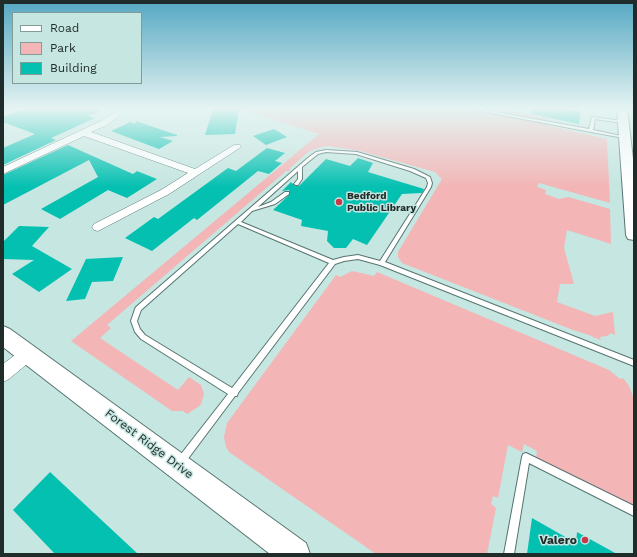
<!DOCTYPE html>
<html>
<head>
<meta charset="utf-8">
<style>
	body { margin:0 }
	#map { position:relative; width:637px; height:557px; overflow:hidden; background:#c6e6e1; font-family:"Work Sans",sans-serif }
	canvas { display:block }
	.frame { position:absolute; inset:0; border:4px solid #202c2a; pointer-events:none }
	.legend { position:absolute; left:12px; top:12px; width:130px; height:72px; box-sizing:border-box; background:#c6e6e1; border:1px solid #849c98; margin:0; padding:5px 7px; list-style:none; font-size:12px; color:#202c2a }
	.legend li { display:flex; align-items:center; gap:8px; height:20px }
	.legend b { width:20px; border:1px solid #849c98 }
</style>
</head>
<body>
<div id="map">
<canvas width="637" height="557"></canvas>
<div class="frame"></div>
<ul class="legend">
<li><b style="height:5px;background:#fff"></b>Road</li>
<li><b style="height:11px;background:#f3b5b6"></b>Park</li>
<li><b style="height:11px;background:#04c0b1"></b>Building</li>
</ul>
</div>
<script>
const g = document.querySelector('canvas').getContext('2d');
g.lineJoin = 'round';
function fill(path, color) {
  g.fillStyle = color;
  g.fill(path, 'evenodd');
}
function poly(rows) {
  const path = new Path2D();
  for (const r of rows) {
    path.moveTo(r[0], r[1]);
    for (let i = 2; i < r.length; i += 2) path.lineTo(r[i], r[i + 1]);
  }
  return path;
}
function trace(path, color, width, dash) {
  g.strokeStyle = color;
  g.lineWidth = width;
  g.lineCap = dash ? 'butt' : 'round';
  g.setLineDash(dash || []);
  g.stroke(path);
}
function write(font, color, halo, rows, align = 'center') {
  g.font = font + ' "Work Sans",sans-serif';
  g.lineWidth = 3;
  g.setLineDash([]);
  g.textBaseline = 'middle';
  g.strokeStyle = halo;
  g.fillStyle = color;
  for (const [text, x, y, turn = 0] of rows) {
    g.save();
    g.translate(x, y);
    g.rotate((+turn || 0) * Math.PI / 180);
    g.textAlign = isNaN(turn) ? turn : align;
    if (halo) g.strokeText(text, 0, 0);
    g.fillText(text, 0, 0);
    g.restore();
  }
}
fill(poly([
	[250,109,503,109,547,118,546,125,607,139,610,203,539,183,537,187,546,190,545,194,559,199,568,197,610,209,611,244,567,230,564,248,574,284,560,284,557,302,595,316,613,312,615,335,611,333,607,336,600,337,601,340,593,337,592,336,573,330,402,263,398,257,398,252,442,179,435,172,360,151,328,146,317,148,308,152,289,169,291,170,289,171,286,171,107,325,111,328,100,338,178,390,189,377,201,385,204,394,201,404,198,407,187,414,183,411,172,411,71,341,319,134,246,111],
	[352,271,374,276,377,272,609,370,620,379,623,378,629,386,634,399,634,508,536,458,537,451,524,444,522,452,508,445,498,498,493,496,491,504,496,508,487,554,376,554,229,452,226,447,224,437,227,423,336,275,340,277]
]), '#f3b5b6');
fill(poly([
	[24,109,104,109,88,116,95,118,51,138,56,140,3,165,3,148,35,134,3,122,3,117],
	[213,109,239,109,235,134,205,135],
	[532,109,568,109,581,111,579,124,531,114],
	[136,121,177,135,177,136,160,137,173,141,159,149,111,131,130,122,135,124],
	[274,129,287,137,266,145,253,136],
	[68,145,133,174,137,171,157,179,127,198,108,190,60,219,41,209,98,177,89,160,3,205,3,175],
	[267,148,285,153,275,161,282,163,269,174,258,171,197,220,194,218,152,251,125,238,154,217,158,219,228,168,236,171],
	[358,158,373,163,368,172,424,189,422,193,402,194,367,245,353,239,346,248,334,248,327,241,328,231,301,226,302,220,273,210,290,194,289,190,282,191,291,182,295,186,299,186,326,159,350,166],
	[19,226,49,227,32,246,72,269,39,292,12,274,34,260,3,259,3,242],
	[123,257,113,281,92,282,85,299,66,301,86,259],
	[50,472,138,554,55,554,13,510],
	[532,518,576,543,577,532,617,554,527,554]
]), '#04c0b1');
const service = poly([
	[475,109,479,109,589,129,592,117,622,121,623,121,623,123,595,119,593,130,626,137,624,138,591,132,476,110,475,109],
	[631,109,634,109,634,110,631,110,631,109],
	[326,150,357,152,414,169,430,177,432,183,431,187,385,262,634,360,634,366,380,265,358,259,344,261,335,264,238,393,237,396,235,396,184,464,181,465,178,464,177,461,178,458,228,394,141,339,135,332,131,321,135,309,136,307,309,157,316,152,326,150],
	[326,152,356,154,410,171,426,178,428,183,427,187,380,261,358,255,344,257,333,260,241,222,252,211,275,204,289,194,289,192,285,192,271,202,258,207,298,171,298,179,294,184,296,185,298,185,302,179,302,167,318,154,326,152],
	[238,224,329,263,232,388,145,335,140,329,137,321,141,310,238,224],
	[526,453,634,506,634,516,529,463,514,554,504,554,522,457,523,454,526,453]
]);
const minor = poly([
	[3,109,8,109,3,111,3,109],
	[120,109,128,109,107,125,91,132,195,169,234,145,240,145,241,147,169,194,98,231,94,230,92,227,94,224,161,190,188,173,84,136,3,174,3,167,101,121,120,109],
	[28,347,33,349,36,354,33,359,9,379,3,382,3,364,23,349,28,347]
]);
const secondary = poly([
	[617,109,627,109,634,167,634,240,628,239,626,235,617,109],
	[3,326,10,329,306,543,310,554,270,554,3,347,3,326]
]);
trace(service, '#567470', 2);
trace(minor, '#567470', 1);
trace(secondary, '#567470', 2);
fill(service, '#fff');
fill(minor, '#fff');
fill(secondary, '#fff');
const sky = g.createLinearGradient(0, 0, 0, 187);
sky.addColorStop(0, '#54a7c2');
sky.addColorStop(0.58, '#e5f4f2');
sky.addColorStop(1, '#e5f4f200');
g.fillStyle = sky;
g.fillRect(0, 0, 637, 187);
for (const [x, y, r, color] of [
	[339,202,4,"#c8384a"],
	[585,540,4,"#c8384a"]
]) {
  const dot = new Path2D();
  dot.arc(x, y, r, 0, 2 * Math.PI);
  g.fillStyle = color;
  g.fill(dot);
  trace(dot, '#c6e6e1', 1.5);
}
write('bold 10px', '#202c2a', '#c6e6e1', [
	["Bedford",347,196],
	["Public Library",347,208]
], 'left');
write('12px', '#202c2a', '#c6e6e1', [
	["Forest Ridge Drive",149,444,37]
]);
write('bold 12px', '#202c2a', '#c6e6e1', [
	["Valero",577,540]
], 'right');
</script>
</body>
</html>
